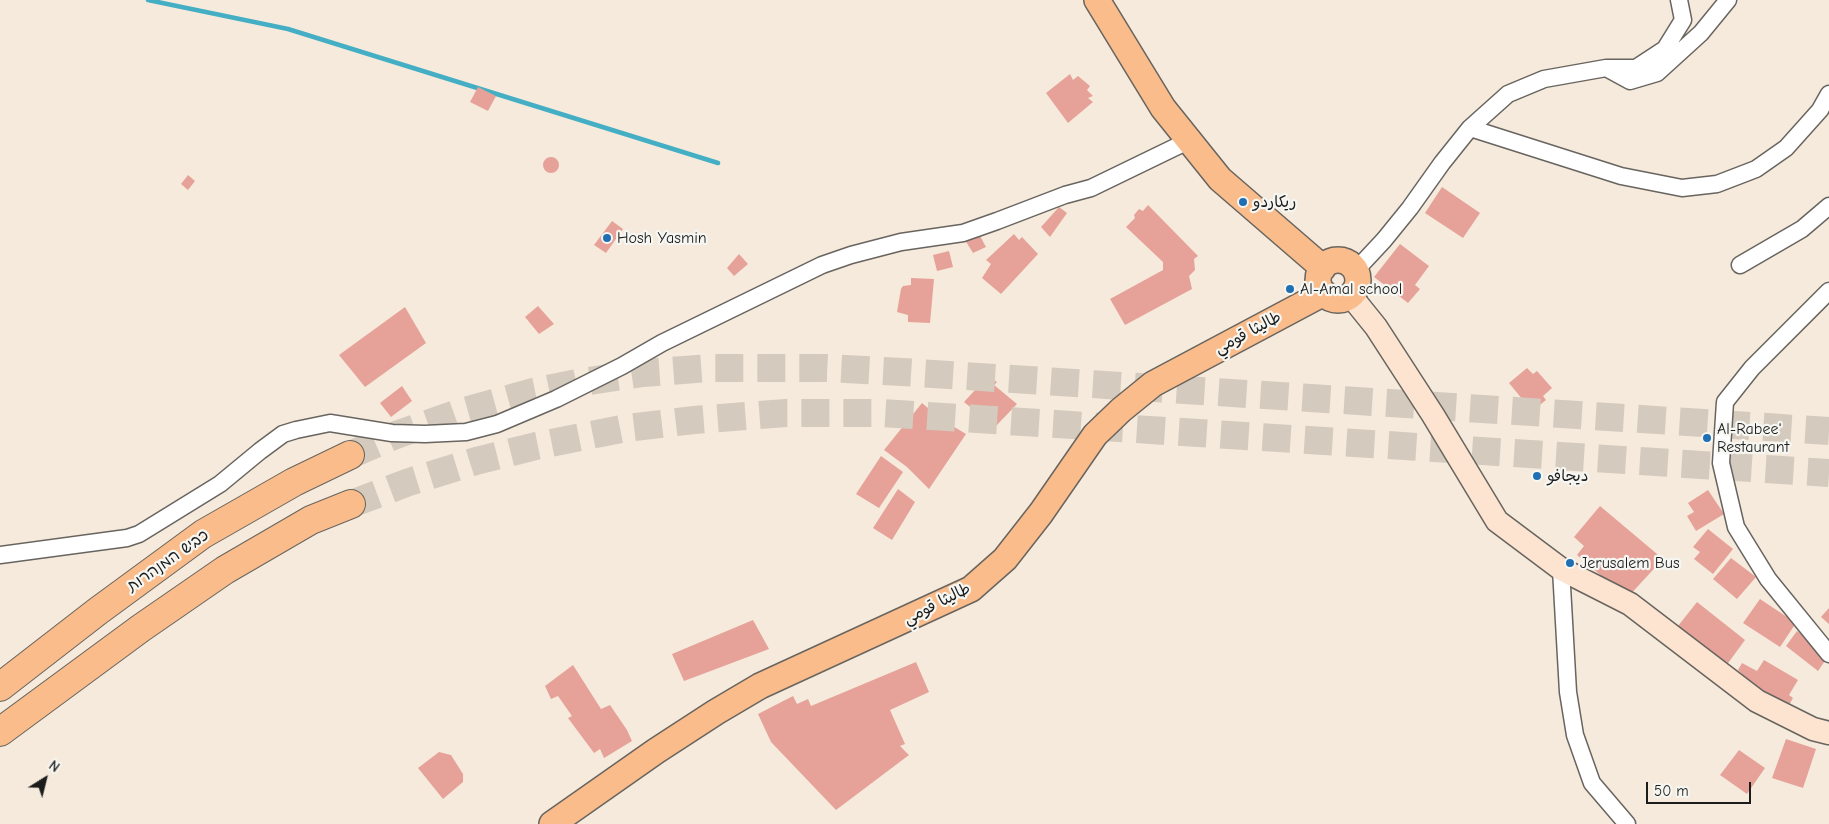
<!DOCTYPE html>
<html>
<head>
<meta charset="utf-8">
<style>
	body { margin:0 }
	#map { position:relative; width:1829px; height:824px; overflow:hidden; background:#f5eadb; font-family:"Comic Neue",sans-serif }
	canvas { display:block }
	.north { position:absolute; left:20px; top:754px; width:50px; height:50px; -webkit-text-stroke:4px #f6f6f2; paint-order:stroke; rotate:36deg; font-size:14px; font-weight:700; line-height:20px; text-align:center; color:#1c1c1c }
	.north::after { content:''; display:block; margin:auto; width:18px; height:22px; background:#1c1c1c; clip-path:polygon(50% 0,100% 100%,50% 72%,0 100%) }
	.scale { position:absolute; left:1646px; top:782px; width:105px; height:22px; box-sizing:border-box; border:2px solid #1c1c1c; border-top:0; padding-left:6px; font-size:15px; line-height:18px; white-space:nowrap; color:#1c1c1c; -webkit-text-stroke:4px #f6f6f2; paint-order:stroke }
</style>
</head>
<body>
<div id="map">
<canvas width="1829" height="824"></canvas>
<div class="north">N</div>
<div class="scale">50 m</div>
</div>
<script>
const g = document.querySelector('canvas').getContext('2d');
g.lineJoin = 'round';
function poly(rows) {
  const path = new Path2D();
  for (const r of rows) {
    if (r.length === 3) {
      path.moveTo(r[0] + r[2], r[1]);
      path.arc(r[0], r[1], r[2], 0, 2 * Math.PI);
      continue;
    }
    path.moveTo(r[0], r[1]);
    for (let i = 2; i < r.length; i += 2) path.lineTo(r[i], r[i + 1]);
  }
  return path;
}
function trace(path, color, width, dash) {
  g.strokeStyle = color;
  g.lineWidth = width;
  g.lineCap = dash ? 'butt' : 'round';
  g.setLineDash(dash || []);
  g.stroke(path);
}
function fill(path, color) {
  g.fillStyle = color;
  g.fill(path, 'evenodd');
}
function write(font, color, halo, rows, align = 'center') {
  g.font = font + ' "Comic Neue","Playpen Sans Arabic","Playpen Sans Hebrew",sans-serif';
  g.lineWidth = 4.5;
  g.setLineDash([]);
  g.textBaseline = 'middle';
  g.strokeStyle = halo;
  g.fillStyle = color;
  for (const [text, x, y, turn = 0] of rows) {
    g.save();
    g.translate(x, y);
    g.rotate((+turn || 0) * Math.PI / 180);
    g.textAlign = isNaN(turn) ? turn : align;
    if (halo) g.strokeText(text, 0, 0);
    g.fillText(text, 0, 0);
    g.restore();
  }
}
trace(poly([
	[148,0,288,29,718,163]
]), '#44aec4', 4.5);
fill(poly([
	[1070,74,1073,80,1078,76,1090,86,1087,90,1093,96,1088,98,1093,102,1068,123,1046,93],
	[478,87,496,96,488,111,470,102],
	[551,165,8],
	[188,175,195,181,188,190,181,184],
	[1442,187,1480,213,1463,238,1425,213],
	[1148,205,1198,256,1194,259,1195,270,1189,276,1192,289,1125,325,1110,299,1163,270,1163,262,1126,227,1135,218,1134,215,1139,209,1143,211],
	[1059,207,1067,213,1050,237,1041,227],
	[612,221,623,229,606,253,594,245],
	[979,234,986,247,973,253,965,240],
	[1014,234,1019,240,1022,237,1038,254,1001,294,982,278,991,264,986,260],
	[1400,244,1429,266,1415,285,1420,289,1408,303,1374,277],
	[949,251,953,267,937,271,933,255],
	[739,254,748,264,734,276,727,268],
	[911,278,934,279,930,323,908,322,908,315,897,312,901,289,903,286,911,285],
	[538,306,554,324,539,334,525,317],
	[405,307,426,343,365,387,339,355],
	[1527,368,1533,374,1537,371,1552,388,1543,396,1546,400,1532,411,1509,383],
	[988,376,997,382,994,385,1017,404,995,427,964,402],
	[402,386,412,401,391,417,380,403],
	[922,403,941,419,966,434,929,489,907,467,884,450],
	[881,456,903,472,879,508,856,494],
	[898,489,915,502,892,540,873,528],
	[1708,490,1724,514,1696,531,1687,516,1694,512,1688,503],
	[1600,506,1663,559,1627,598,1577,555,1584,546,1574,537],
	[1708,529,1733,549,1713,574,1694,559,1700,552,1693,547],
	[1731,558,1756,577,1737,599,1713,579],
	[1760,599,1796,623,1780,647,1743,623],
	[1697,602,1745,640,1723,670,1680,638,1685,631,1678,626],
	[1829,608,1829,624,1821,617],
	[753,620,769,649,684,681,672,654],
	[1797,631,1829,655,1818,671,1786,646],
	[1764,660,1798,680,1789,695,1793,698,1786,710,1738,681,1742,674,1738,670,1742,663,1757,671],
	[916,662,929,692,890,710,905,744,900,746,909,755,836,810,771,742,758,714,793,696,797,704,808,699,811,706],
	[573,665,601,709,610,705,627,730,632,741,604,758,600,749,594,753,568,718,572,716,558,696,551,699,545,686],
	[1786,739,1816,749,1803,788,1772,778],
	[1739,750,1765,768,1747,794,1720,775],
	[439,752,451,755,463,774,463,782,443,799,418,768]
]), '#e6a299');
trace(poly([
	[350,455,396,435,461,412,533,392,582,382,643,373,710,368,827,368,902,372,1829,431],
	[351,504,409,482,476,461,536,446,626,428,694,420,786,413,882,413,1829,473]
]), '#d4cbbe', 28, [28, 14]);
const street = poly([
	[1608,69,1630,81,1657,73,1701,33,1728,0],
	[1470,128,1621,176,1682,188,1717,184,1756,169,1786,148,1820,110,1829,94],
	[1740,265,1802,229,1829,206],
	[1356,270,1384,240,1410,208,1442,163,1470,128,1508,94,1544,79,1606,68,1636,68,1665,49,1683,20,1679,0],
	[1829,291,1752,368,1725,402,1721,463,1736,527,1768,579,1829,654],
	[0,555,127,538,139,534,220,484,260,451,283,434,296,430,330,423,392,433,425,434,466,432,497,424,556,399,622,366,662,343,822,265,851,255,901,242,963,233,997,221,1065,195,1091,188,1190,140],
	[1561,569,1568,692,1575,735,1592,783,1627,824]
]);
const secondary = poly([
	[1351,296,1376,327,1433,415,1497,521,1561,569,1630,604,1757,701,1813,729,1829,733]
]);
const primary = poly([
	[1097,0,1163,108,1220,179,1323,268],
	[1338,280,20],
	[552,824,656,751,716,712,760,686,971,589,1005,559,1041,513,1095,435,1121,410,1153,384,1324,293]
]);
const highway = poly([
	[0,687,98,611,203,534,294,482,350,455],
	[0,732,141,628,225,570,311,520,351,504]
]);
trace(street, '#68645f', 19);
trace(secondary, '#68645f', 25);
trace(primary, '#68645f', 28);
trace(highway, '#68645f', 30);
trace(street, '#fff', 16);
trace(secondary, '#fde4d0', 22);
trace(primary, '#f9bc8a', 25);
trace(highway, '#f9bc8a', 28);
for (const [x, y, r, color] of [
	[1243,202,5,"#1f6fb2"],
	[607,238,5,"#1f6fb2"],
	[1290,289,5,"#1f6fb2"],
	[1707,438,5,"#1f6fb2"],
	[1537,476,5,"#1f6fb2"],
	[1570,563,5,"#1f6fb2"]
]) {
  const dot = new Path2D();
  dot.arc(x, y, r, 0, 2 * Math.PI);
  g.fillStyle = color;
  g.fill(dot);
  trace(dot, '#f6f6f2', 2);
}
write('16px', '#1c1c1c', '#f6f6f2', [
	["ريكاردو",1253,202],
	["Hosh Yasmin",617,238],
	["Al-Amal school",1300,289],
	["Al-Rabee'",1717,429],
	["Restaurant",1717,447],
	["ديجافو",1547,476],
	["Jerusalem Bus",1580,563]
], 'left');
write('16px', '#1c1c1c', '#f6f6f2', [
	["طاليثا قومي",1248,333,-28],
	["כביש המנהרות",168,561,-35],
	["طاليثا قومي",937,604,-27]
]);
</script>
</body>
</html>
